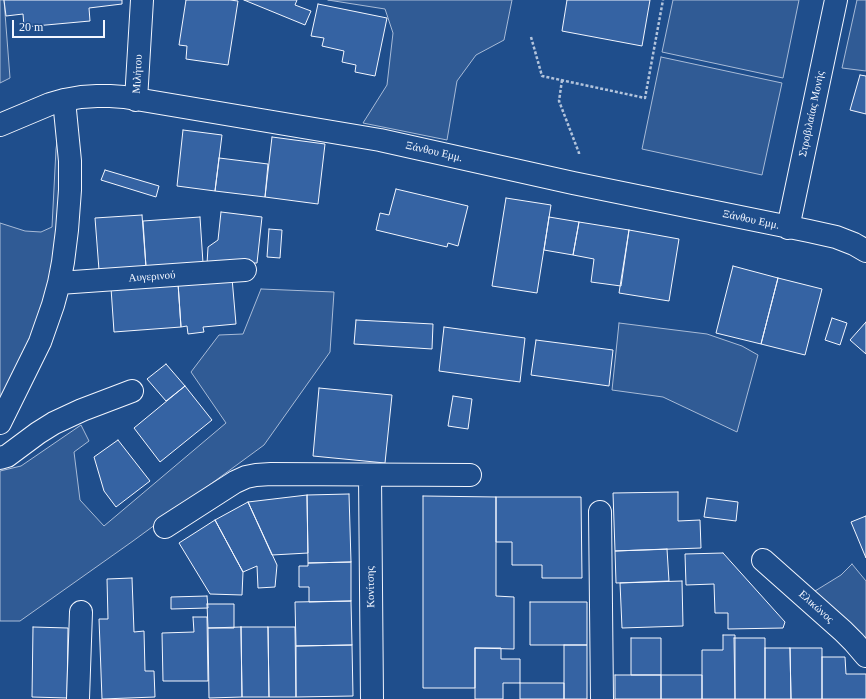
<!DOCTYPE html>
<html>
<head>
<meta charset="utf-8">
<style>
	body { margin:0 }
	#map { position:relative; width:866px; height:699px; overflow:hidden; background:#1f4e8c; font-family:"Times New Roman",serif }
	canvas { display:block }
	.scale { position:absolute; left:12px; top:20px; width:93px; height:18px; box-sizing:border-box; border:2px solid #f2f6ff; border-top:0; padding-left:5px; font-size:12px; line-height:14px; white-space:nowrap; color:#f2f6ff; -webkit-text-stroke:3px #1f4e8c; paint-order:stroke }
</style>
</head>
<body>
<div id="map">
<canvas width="866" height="699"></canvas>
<div class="scale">20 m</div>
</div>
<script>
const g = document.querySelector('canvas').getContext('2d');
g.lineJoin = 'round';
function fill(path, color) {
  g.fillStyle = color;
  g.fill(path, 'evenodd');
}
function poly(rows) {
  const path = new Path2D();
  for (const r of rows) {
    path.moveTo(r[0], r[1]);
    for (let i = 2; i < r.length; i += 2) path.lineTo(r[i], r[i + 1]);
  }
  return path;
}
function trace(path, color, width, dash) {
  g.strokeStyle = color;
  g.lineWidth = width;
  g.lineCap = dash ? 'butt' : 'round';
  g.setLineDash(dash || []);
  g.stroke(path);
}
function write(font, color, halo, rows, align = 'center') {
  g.font = font + ' "Times New Roman",serif';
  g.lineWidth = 3;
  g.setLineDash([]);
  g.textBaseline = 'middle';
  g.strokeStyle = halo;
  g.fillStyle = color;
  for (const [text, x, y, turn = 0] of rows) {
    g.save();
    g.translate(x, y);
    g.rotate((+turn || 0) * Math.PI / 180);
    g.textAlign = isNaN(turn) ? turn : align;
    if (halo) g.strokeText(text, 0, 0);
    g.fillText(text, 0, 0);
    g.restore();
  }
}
const green = poly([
	[0,0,4,0,10,78,0,83,0,0],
	[328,0,512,0,504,40,476,55,457,81,447,140,363,123,387,85,393,33,385,9,328,0],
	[673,0,799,0,783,78,662,52,673,0],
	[857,0,866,0,866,71,842,68,857,0],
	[661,57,782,83,762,175,642,149,661,57],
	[62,140,58,237,42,309,13,379,0,403,0,223,25,231,41,232,52,227,56,149,57,142,62,140],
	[261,289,334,292,330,352,264,445,133,541,20,621,0,621,0,471,21,466,81,425,89,441,74,452,80,500,104,526,226,423,191,372,219,335,243,334,261,289],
	[619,323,707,334,742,346,758,355,737,432,663,397,612,390,619,323],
	[852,564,866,581,866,640,827,607,815,591,841,575,852,564]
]);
fill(green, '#305b95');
trace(green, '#a8bbd7', 1);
const building = poly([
	[4,0,122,0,122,4,89,8,90,21,24,27,23,14,6,16,4,0],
	[186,0,230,0,238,1,228,65,186,59,187,46,179,45,186,0],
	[244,0,297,0,295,5,311,11,305,25,244,0],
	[567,0,650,0,642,46,562,31,567,0],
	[318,4,387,18,375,76,355,72,356,65,342,62,344,51,322,46,324,38,311,36,318,4],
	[860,75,866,76,866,114,850,110,860,75],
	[183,130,222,135,215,191,177,186,183,130],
	[272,137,325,144,318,204,265,197,272,137],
	[219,158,268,164,265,197,215,191,219,158],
	[105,170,159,186,156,197,101,180,105,170],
	[396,189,468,206,458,246,448,243,447,247,376,230,380,213,389,215,396,189],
	[506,198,551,205,537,293,492,286,506,198],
	[221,212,262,217,257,263,207,264,208,247,218,240,221,212],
	[142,215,146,267,99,270,95,218,142,215],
	[200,217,203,263,146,267,143,221,200,217],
	[549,217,579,222,573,255,544,250,549,217],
	[579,222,629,230,621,286,591,282,594,259,573,255,579,222],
	[269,229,282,230,280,258,267,257,269,229],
	[629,230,679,239,669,301,619,293,629,230],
	[733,266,778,278,761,344,716,333,733,266],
	[232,278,236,324,203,327,204,332,188,334,187,326,181,327,178,283,232,278],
	[778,278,822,289,805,355,761,344,778,278],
	[178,283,181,327,114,332,111,288,178,283],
	[832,318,847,323,840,345,825,340,832,318],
	[356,320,433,324,432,349,354,344,356,320],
	[866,322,866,354,850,340,866,322],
	[444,327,525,338,520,382,439,371,444,327],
	[536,340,613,350,609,386,531,375,536,340],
	[166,364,185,386,166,401,147,379,166,364],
	[185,386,212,420,160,462,134,428,185,386],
	[319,388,392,395,385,463,313,456,319,388],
	[453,396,472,399,468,429,448,426,453,396],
	[118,440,150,481,116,507,104,491,94,457,118,440],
	[678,492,678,521,700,520,701,548,615,551,613,493,678,492],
	[349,494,351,562,308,563,307,495,349,494],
	[307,495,308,553,272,555,248,502,307,495],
	[423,496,496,497,496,596,514,597,514,649,475,648,475,688,423,688,423,496],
	[496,497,581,497,582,578,542,578,542,565,512,565,512,542,496,542,496,497],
	[707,498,738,502,736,521,704,517,707,498],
	[248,502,277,565,275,587,258,588,257,566,243,572,215,520,248,502],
	[866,516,866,558,851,522,866,516],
	[215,520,243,572,242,595,210,594,179,543,215,520],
	[667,549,669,581,616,583,615,551,667,549],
	[723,553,785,622,783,628,728,629,728,613,715,613,714,584,686,585,685,554,723,553],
	[351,562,351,601,309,602,309,587,299,587,299,566,308,566,308,563,351,562],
	[132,578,134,632,144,631,145,671,154,671,155,697,102,699,99,619,108,619,107,579,132,578],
	[682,581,683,626,622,628,620,583,682,581],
	[207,596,208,608,171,609,171,597,207,596],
	[351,601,352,645,296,646,295,602,351,601],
	[530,602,587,602,587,645,530,645,530,602],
	[207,604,234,604,234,628,208,628,207,604],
	[193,617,207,617,208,681,163,681,162,633,194,632,193,617],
	[33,627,68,628,67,698,32,697,33,627],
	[241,627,268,627,269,697,242,697,241,627],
	[241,627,242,697,209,698,208,628,241,627],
	[268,627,295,627,296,697,269,697,268,627],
	[723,635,735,635,735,699,702,699,702,650,723,650,723,635],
	[631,638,661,638,661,675,631,675,631,638],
	[734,638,765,638,765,699,735,699,734,638],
	[352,645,353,696,296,697,296,646,352,645],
	[564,645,587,645,587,699,564,699,564,645],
	[475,648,501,648,501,659,520,659,520,683,503,683,503,699,475,699,475,648],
	[765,648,790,648,791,699,765,699,765,648],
	[790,648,822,648,822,699,791,699,790,648],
	[822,657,845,657,846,674,866,674,866,699,822,699,822,657],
	[615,675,661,675,661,699,615,699,615,675],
	[661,675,702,675,702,699,661,699,661,675],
	[520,683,564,683,564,699,520,699,520,683]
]);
fill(building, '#3563a3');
trace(building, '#f2f6ff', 1);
const minor = poly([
	[136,100,142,0],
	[0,125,50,104,64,100,81,97,97,96,110,96,124,97,380,140,573,183,809,231,836,237,854,244,866,251],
	[788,228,836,0],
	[59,283,245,270],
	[0,423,40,342,53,305,59,283,63,262,67,230,70,190,70,161,64,100],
	[0,458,7,456,38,433,54,423,82,410,132,391],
	[370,475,372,699],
	[600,512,602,699],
	[165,527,235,482,246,477,256,475,271,474,470,475],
	[763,560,843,631,854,642,866,656],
	[78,699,81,612]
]);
trace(minor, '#f2f6ff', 24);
trace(poly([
	[531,37,542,76,645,98,663,0],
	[562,80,559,101,579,153,579,156]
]), '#b3c4dc', 2.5, [3, 2]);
trace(minor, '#1f4e8c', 22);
write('11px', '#f2f6ff', '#1f4e8c', [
	["Μιλήτου",138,74,-87],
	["Στροβιλαίας Μονής",812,114,-78],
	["Ξάνθου Εμμ.",434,152,13],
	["Ξάνθου Εμμ.",751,220,12],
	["Αυγερινού",152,277,-4],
	["Κονίτσης",371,587,-91],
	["Ελικώνος",816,607,42]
]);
</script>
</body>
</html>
